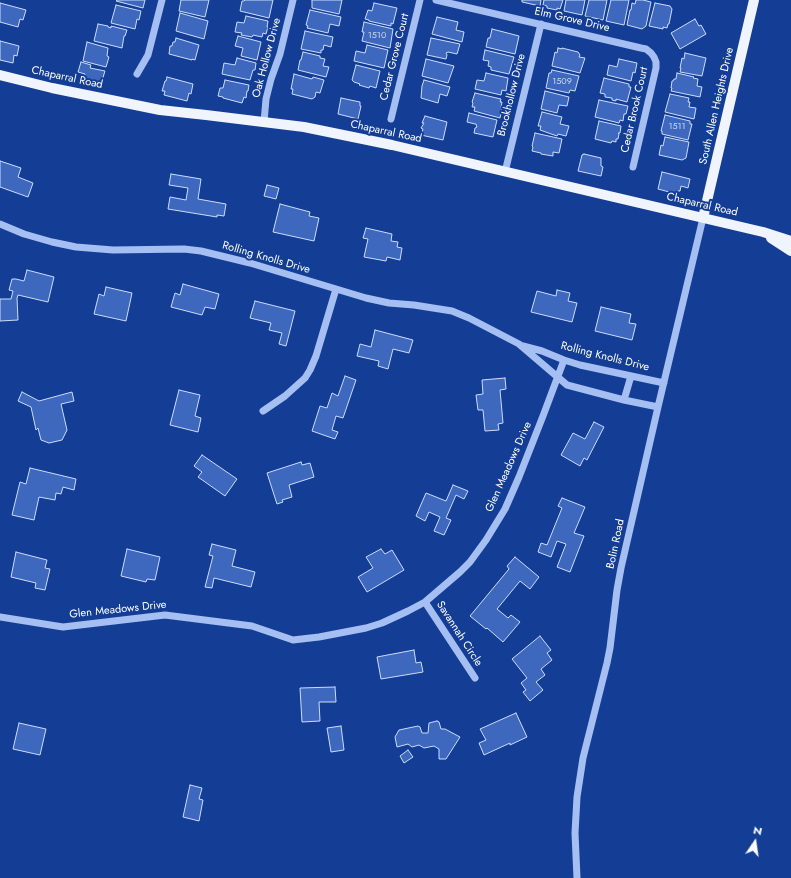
<!DOCTYPE html>
<html>
<head>
<meta charset="utf-8">
<style>
	body { margin:0 }
	#map { position:relative; width:791px; height:878px; overflow:hidden; background:#143e95; font-family:Jost,sans-serif }
	canvas { display:block }
	.north { position:absolute; left:735px; top:822px; width:40px; height:40px; -webkit-text-stroke:3px #143e95; paint-order:stroke; rotate:13deg; font-size:11px; font-weight:700; line-height:16px; text-align:center; color:#fff }
	.north::after { content:''; display:block; margin:auto; width:14px; height:18px; background:#fff; clip-path:polygon(50% 0,100% 100%,50% 72%,0 100%) }
</style>
</head>
<body>
<div id="map">
<canvas width="791" height="878"></canvas>
<div class="north">N</div>
</div>
<script>
const g = document.querySelector('canvas').getContext('2d');
g.lineJoin = 'round';
function fill(path, color) {
  g.fillStyle = color;
  g.fill(path, 'evenodd');
}
function poly(rows) {
  const path = new Path2D();
  for (const r of rows) {
    path.moveTo(r[0], r[1]);
    for (let i = 2; i < r.length; i += 2) path.lineTo(r[i], r[i + 1]);
  }
  return path;
}
function trace(path, color, width, dash) {
  g.strokeStyle = color;
  g.lineWidth = width;
  g.lineCap = dash ? 'butt' : 'round';
  g.setLineDash(dash || []);
  g.stroke(path);
}
function write(font, color, halo, rows, align = 'center') {
  g.font = font + ' Jost,sans-serif';
  g.lineWidth = 4;
  g.setLineDash([]);
  g.textBaseline = 'middle';
  g.strokeStyle = halo;
  g.fillStyle = color;
  for (const [text, x, y, turn = 0] of rows) {
    g.save();
    g.translate(x, y);
    g.rotate((+turn || 0) * Math.PI / 180);
    g.textAlign = isNaN(turn) ? turn : align;
    if (halo) g.strokeText(text, 0, 0);
    g.fillText(text, 0, 0);
    g.restore();
  }
}
const building = poly([
	[117,0,145,0,143,8,116,1,117,0],
	[181,0,209,0,205,17,179,11,181,0],
	[245,0,273,0,269,18,240,11,242,1,244,1,245,0],
	[312,0,342,0,339,14,312,8,312,0],
	[522,0,541,0,540,6,522,2,522,0],
	[544,0,563,0,560,9,557,8,557,10,547,8,547,6,543,5,544,0],
	[566,0,585,0,582,15,564,11,566,0],
	[589,0,607,0,603,20,585,16,589,0],
	[611,0,629,0,624,25,606,21,611,0],
	[636,0,643,0,651,2,646,26,642,29,627,25,630,10,631,10,632,3,635,4,636,0],
	[0,3,26,10,23,20,20,19,18,27,0,22,0,3],
	[374,3,397,8,393,24,391,23,391,26,369,21,369,20,365,19,368,10,372,11,374,3],
	[655,3,670,6,672,9,669,24,668,24,667,28,663,27,663,29,649,26,655,3],
	[116,5,141,11,139,20,137,19,135,29,111,23,116,5],
	[310,10,341,17,339,26,330,24,328,33,307,28,308,26,306,25,310,10],
	[180,13,208,21,204,39,176,31,180,13],
	[246,16,268,21,267,27,268,27,266,34,263,33,262,37,253,35,252,37,241,35,242,33,235,32,237,22,244,23,246,16],
	[437,17,458,22,456,30,464,32,462,42,432,34,437,17],
	[695,19,699,26,701,25,706,34,680,49,671,33,695,19],
	[364,22,393,29,390,48,362,41,364,32,362,32,364,22],
	[98,24,108,26,108,27,111,28,111,26,127,30,125,36,124,36,122,48,94,41,98,24],
	[492,29,519,36,515,54,486,47,488,38,490,38,492,29],
	[305,31,333,37,331,47,324,45,323,50,321,50,321,53,301,49,305,31],
	[238,36,261,42,257,60,241,56,243,48,235,46,238,36],
	[176,38,199,45,195,60,192,59,192,60,169,54,170,46,172,46,173,42,175,42,176,38],
	[431,38,460,44,457,54,448,52,446,53,447,55,446,59,427,55,431,38],
	[0,41,19,46,17,56,14,55,13,63,0,60,0,41],
	[87,42,108,48,107,56,109,57,106,67,83,61,87,42],
	[367,45,388,50,384,68,354,61,356,51,365,53,367,45],
	[558,48,562,49,562,48,578,52,580,55,579,57,585,58,580,73,552,66,555,52,557,53,558,48],
	[485,50,514,57,509,74,491,70,491,67,488,66,489,61,483,60,485,50],
	[303,52,320,56,320,58,325,59,323,66,329,67,326,77,298,70,300,60,301,60,303,52],
	[685,53,706,58,702,76,680,72,681,68,680,68,682,58,684,59,685,53],
	[237,58,256,63,255,70,253,70,250,80,222,74,224,63,235,65,237,58],
	[426,59,454,66,448,83,422,76,426,59],
	[619,59,637,63,635,73,633,72,631,81,607,75,609,65,617,67,619,59],
	[81,62,91,65,90,68,105,71,100,87,83,83,85,74,78,72,81,62],
	[356,65,380,71,376,88,370,86,369,88,359,85,360,84,354,82,352,80,356,65],
	[552,70,579,76,575,91,570,90,569,93,546,88,549,73,551,73,552,70],
	[486,73,508,78,506,91,502,90,501,95,475,89,477,80,484,81,486,73],
	[677,73,694,77,693,78,698,79,697,86,702,87,700,97,671,91,672,88,671,88,672,81,673,81,674,79,676,79,677,73],
	[294,74,312,79,313,77,324,80,320,93,316,92,315,97,312,99,292,94,293,89,291,89,294,74],
	[167,77,193,84,191,94,189,93,187,101,164,95,165,91,162,91,165,81,166,81,167,77],
	[604,78,629,84,629,87,631,87,627,102,616,99,616,101,612,100,612,98,605,97,605,94,600,93,604,78],
	[225,80,249,85,248,91,247,91,246,98,244,97,242,103,223,98,223,97,218,96,220,88,223,88,225,80],
	[424,80,450,87,447,96,440,94,438,103,421,98,422,86,424,80],
	[545,91,569,97,567,106,559,105,557,113,541,109,545,91],
	[475,93,501,99,500,102,502,102,501,108,502,109,500,118,474,111,475,107,472,107,473,103,472,102,475,93],
	[670,94,689,98,688,102,690,102,689,107,696,108,694,119,665,112,670,94],
	[341,98,360,102,360,106,361,106,358,119,338,114,341,98],
	[599,100,628,106,626,114,624,114,623,121,620,120,619,123,595,117,599,100],
	[542,112,562,117,560,124,569,126,566,136,558,134,557,136,540,130,541,126,538,126,542,112],
	[469,113,497,120,493,137,474,133,475,128,477,127,476,124,475,124,467,122,469,113],
	[665,115,690,121,690,124,692,124,688,140,662,134,662,131,661,131,665,115],
	[425,116,447,122,443,140,421,135,423,129,421,128,424,123,422,123,425,116],
	[599,121,621,126,620,133,618,133,619,134,618,139,616,139,616,142,612,141,611,143,595,139,599,121],
	[535,133,562,139,559,153,553,152,553,156,541,154,541,153,532,151,533,147,532,146,535,133],
	[665,137,689,142,686,158,682,160,659,155,661,145,663,146,665,137],
	[584,154,601,158,601,166,603,167,601,176,578,171,582,155,584,154],
	[0,161,21,168,18,177,33,183,28,197,0,187,0,161],
	[662,172,690,179,688,188,681,186,680,191,678,191,677,194,658,189,662,172],
	[171,174,201,179,198,199,226,204,224,216,217,215,217,217,168,209,170,197,186,200,188,188,169,185,171,174],
	[267,185,279,188,276,199,264,196,267,185],
	[280,204,310,212,309,216,319,218,314,241,273,232,280,204],
	[366,228,392,234,391,241,398,242,397,247,402,248,400,260,387,257,386,261,364,257,368,239,363,238,366,228],
	[27,270,54,277,48,302,18,295,17,298,18,320,0,321,0,299,11,299,13,291,9,290,12,279,16,279,24,281,27,270],
	[183,284,219,294,215,309,205,307,202,315,171,307,175,293,180,295,183,284],
	[106,287,132,293,126,321,94,314,99,294,104,296,106,287],
	[557,290,570,293,568,301,577,303,572,322,531,312,537,291,556,296,557,290],
	[255,301,295,311,286,346,279,344,282,333,269,330,271,323,250,318,255,301],
	[601,307,631,314,629,323,636,324,632,340,595,331,601,307],
	[375,330,413,340,409,353,393,349,388,369,378,366,379,361,357,356,360,344,371,347,375,330],
	[345,376,356,380,343,418,336,416,332,430,338,432,335,439,312,431,320,406,327,408,332,393,338,396,345,376],
	[505,378,506,389,500,390,503,423,498,424,499,430,485,431,483,410,478,410,476,395,483,394,482,380,505,378],
	[179,390,200,395,195,416,201,418,198,432,170,425,179,390],
	[22,392,39,401,72,392,74,401,61,404,67,430,62,440,49,443,41,440,38,428,36,430,31,407,18,401,22,392],
	[594,422,604,427,587,460,584,458,580,466,561,455,573,433,585,439,594,422],
	[202,455,237,479,225,496,198,477,202,472,194,466,202,455],
	[301,462,302,465,310,463,314,477,289,485,292,497,282,500,283,502,277,504,267,473,301,462],
	[30,468,76,479,74,490,63,487,61,494,56,493,55,500,39,497,34,520,12,515,20,482,26,484,30,468],
	[453,485,468,491,464,499,456,495,446,518,451,520,444,535,434,531,440,517,429,512,425,521,416,516,426,493,446,501,453,485],
	[562,498,585,507,574,533,584,536,570,572,557,567,566,544,557,541,551,557,538,552,541,543,547,545,562,508,558,506,562,498],
	[212,544,236,550,232,566,255,572,251,587,214,578,212,588,205,587,213,556,209,555,212,544],
	[127,549,160,557,155,580,147,579,146,582,121,576,127,549],
	[381,549,385,554,392,550,404,570,367,592,358,577,373,568,366,557,381,549],
	[16,552,47,560,45,568,50,569,45,590,35,588,36,583,11,577,16,552],
	[515,557,539,577,530,589,520,581,497,609,508,618,511,615,520,622,503,642,487,628,486,629,470,616,509,569,507,566,515,557],
	[540,636,551,650,547,653,552,660,541,669,545,675,536,682,543,690,530,701,523,692,526,690,521,683,527,678,512,659,540,636],
	[414,650,416,663,421,662,423,672,381,679,377,657,414,650],
	[335,687,336,702,319,702,320,721,302,722,300,688,335,687],
	[516,713,527,737,510,745,510,743,484,755,479,743,486,740,480,729,516,713],
	[437,721,439,722,441,729,445,729,460,737,446,759,439,759,439,749,434,746,424,748,419,745,412,747,408,744,397,747,395,737,399,730,418,726,420,727,422,733,428,733,429,723,437,721],
	[19,723,46,729,40,755,13,749,19,723],
	[341,726,344,750,331,752,327,728,341,726],
	[408,750,413,757,404,763,400,756,408,750],
	[190,785,202,788,199,799,203,800,199,821,183,817,190,785]
]);
fill(building, '#3d68bd');
trace(building, '#ccdcfc', 1);
trace(poly([
	[436,0,641,48,646,49,651,53,654,57,656,62,656,68,633,167],
	[137,74,148,55,162,0],
	[391,119,420,0],
	[264,122,266,99,271,79,280,54,293,0],
	[505,172,541,24],
	[0,224,24,234,52,242,76,247,113,250,184,249,201,251,250,263,366,298,389,303,414,305,452,311,469,318,519,344,567,385,624,400,658,407],
	[523,346,542,351,564,360,580,365,664,383],
	[624,400,631,376],
	[263,411,285,396,305,378,310,370,316,356,336,289],
	[425,602,475,678],
	[0,617,63,627,165,615,252,626,293,640,319,637,366,628,382,623,408,611,425,602,460,572,470,562,486,540,505,509,519,477,543,416,564,360],
	[577,878,575,833,577,797,583,758,607,663,610,648,617,590,621,568,658,407,703,218]
]), '#a5bff2', 7);
trace(poly([
	[0,75,52,88,160,110,206,115,304,127,392,145,763,232,791,241],
	[703,218,754,0],
	[771,238,791,251]
]), '#eff4ff', 10);
write('9px', '#ced9ee', null, [
	["1510",377,36],
	["1509",562,82],
	["1511",677,127]
]);
write('11px', '#fff', '#143e95', [
	["Elm Grove Drive",572,20,13],
	["Cedar Grove Court",395,57,-76],
	["Oak Hollow Drive",267,58,-75],
	["Chaparral Road",67,78,12],
	["Brookhollow Drive",512,95,-76],
	["South Allen Heights Drive",717,106,-77],
	["Cedar Brook Court",635,110,-77],
	["Chaparral Road",386,132,12],
	["Chaparral Road",702,205,13],
	["Rolling Knolls Drive",266,258,16],
	["Rolling Knolls Drive",605,357,14],
	["Glen Meadows Drive",509,467,-66],
	["Bolin Road",616,544,-78],
	["Glen Meadows Drive",118,610,-6],
	["Savannah Circle",459,634,57]
]);
</script>
</body>
</html>
